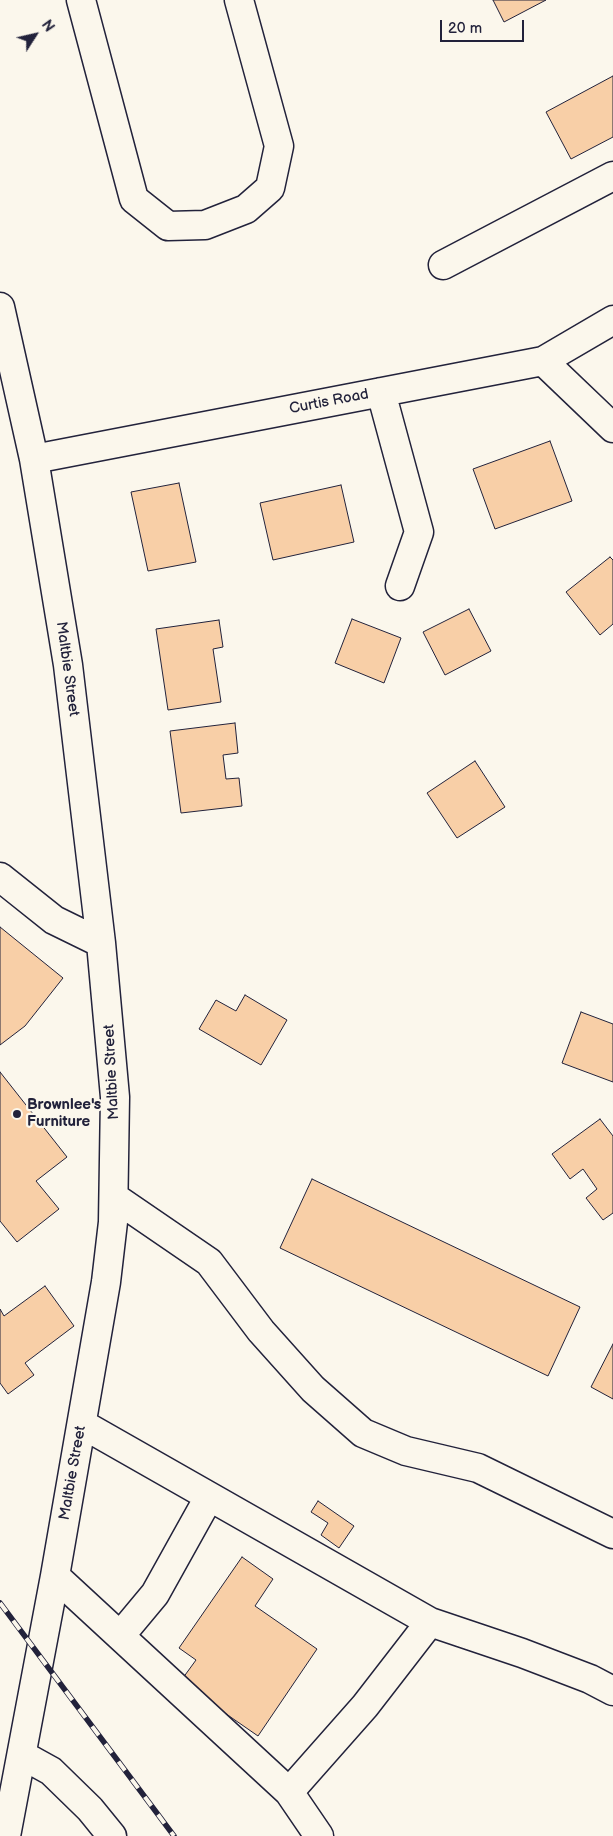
<!DOCTYPE html>
<html>
<head>
<meta charset="utf-8">
<style>
	body { margin:0 }
	#map { position:relative; width:613px; height:1836px; overflow:hidden; background:#fbf7ec; font-family:"Balsamiq Sans",sans-serif }
	canvas { display:block }
	.north { position:absolute; left:10px; top:10px; width:50px; height:50px; -webkit-text-stroke:4px #fbf7ec; paint-order:stroke; rotate:55deg; font-size:14px; font-weight:700; line-height:20px; text-align:center; color:#22223b }
	.north::after { content:''; display:block; margin:auto; width:18px; height:22px; background:#22223b; clip-path:polygon(50% 0,100% 100%,50% 72%,0 100%) }
	.scale { position:absolute; left:440px; top:20px; width:84px; height:22px; box-sizing:border-box; border:2px solid #22223b; border-top:0; padding-left:6px; font-size:15px; line-height:18px; white-space:nowrap; color:#22223b; -webkit-text-stroke:4px #fbf7ec; paint-order:stroke }
</style>
</head>
<body>
<div id="map">
<canvas width="613" height="1836"></canvas>
<div class="north">N</div>
<div class="scale">20 m</div>
</div>
<script>
const g = document.querySelector('canvas').getContext('2d');
g.lineJoin = 'round';
function fill(path, color) {
  g.fillStyle = color;
  g.fill(path, 'evenodd');
}
function poly(rows) {
  const path = new Path2D();
  for (const r of rows) {
    path.moveTo(r[0], r[1]);
    for (let i = 2; i < r.length; i += 2) path.lineTo(r[i], r[i + 1]);
  }
  return path;
}
function trace(path, color, width, dash) {
  g.strokeStyle = color;
  g.lineWidth = width;
  g.lineCap = dash ? 'butt' : 'round';
  g.setLineDash(dash || []);
  g.stroke(path);
}
function write(font, color, halo, rows, align = 'center') {
  g.font = font + ' "Balsamiq Sans",sans-serif';
  g.lineWidth = 4.5;
  g.setLineDash([]);
  g.textBaseline = 'middle';
  g.strokeStyle = halo;
  g.fillStyle = color;
  for (const [text, x, y, turn = 0] of rows) {
    g.save();
    g.translate(x, y);
    g.rotate((+turn || 0) * Math.PI / 180);
    g.textAlign = isNaN(turn) ? turn : align;
    if (halo) g.strokeText(text, 0, 0);
    g.fillText(text, 0, 0);
    g.restore();
  }
}
const building = poly([
	[493,0,546,0,504,22,493,0],
	[613,76,613,137,571,159,546,112,613,76],
	[550,441,572,501,495,529,473,469,550,441],
	[179,483,196,562,148,571,131,492,179,483],
	[341,485,354,542,273,560,260,503,341,485],
	[610,557,613,560,613,624,600,635,566,592,610,557],
	[469,609,491,651,445,675,423,632,469,609],
	[352,619,401,638,384,683,335,663,352,619],
	[219,620,223,647,213,649,221,702,168,710,156,629,219,620],
	[235,723,238,753,223,755,226,779,239,778,242,806,181,813,170,731,235,723],
	[475,761,505,807,457,838,427,793,475,761],
	[0,927,63,978,25,1026,0,1045,0,927],
	[245,995,287,1020,261,1065,199,1029,216,1000,236,1011,245,995],
	[581,1012,613,1024,613,1082,562,1063,581,1012],
	[0,1072,67,1157,36,1181,59,1209,17,1242,0,1221,0,1072],
	[600,1119,613,1136,613,1213,603,1220,586,1198,597,1189,583,1169,570,1179,552,1154,600,1119],
	[312,1179,580,1307,548,1376,280,1248,312,1179],
	[45,1286,74,1326,25,1363,34,1375,8,1394,0,1383,0,1309,4,1316,45,1286],
	[613,1344,613,1399,591,1387,613,1344],
	[318,1501,354,1526,339,1548,321,1535,328,1523,311,1512,318,1501],
	[242,1557,273,1579,255,1606,317,1649,258,1736,180,1682,196,1660,179,1648,242,1557]
]);
fill(building, '#f8cfa7');
trace(building, '#22223b', 1);
const minor = poly([
	[81,0,134,199,168,226,205,225,246,209,270,188,279,146,239,0],
	[443,265,613,176],
	[0,307,34,459,68,665,101,943,115,1097,113,1222,106,1282,55,1576,6,1836],
	[543,361,613,428],
	[381,392,419,532,400,586],
	[34,459,543,361,613,320],
	[0,877,54,920,101,943],
	[114,1197,209,1262,261,1331,313,1389,363,1433,406,1451,478,1468,613,1534],
	[82,1424,430,1622,522,1653,590,1679,613,1691],
	[55,1576,120,1636,155,1594,209,1497],
	[120,1636,289,1792],
	[22,1755,51,1771,90,1809,112,1836],
	[319,1836,289,1792,365,1706,430,1622]
]);
trace(minor, '#22223b', 31);
trace(minor, '#fbf7ec', 28);
const rail = poly([
	[0,1603,174,1836]
]);
trace(rail, '#22223b', 5.5);
trace(rail, '#fbf7ec', 4, [11]);
for (const [x, y, r, color] of [
	[17,1114,5,"#22223b"]
]) {
  const dot = new Path2D();
  dot.arc(x, y, r, 0, 2 * Math.PI);
  g.fillStyle = color;
  g.fill(dot);
  trace(dot, '#fbf7ec', 2);
}
write('15px', '#22223b', '#fbf7ec', [
	["Curtis Road",329,402,-11],
	["Maltbie Street",67,669,82],
	["Maltbie Street",112,1072,-93],
	["Maltbie Street",73,1473,-80]
]);
write('bold 15px', '#22223b', '#fbf7ec', [
	["Brownlee's",27,1105],
	["Furniture",27,1122]
], 'left');
</script>
</body>
</html>
